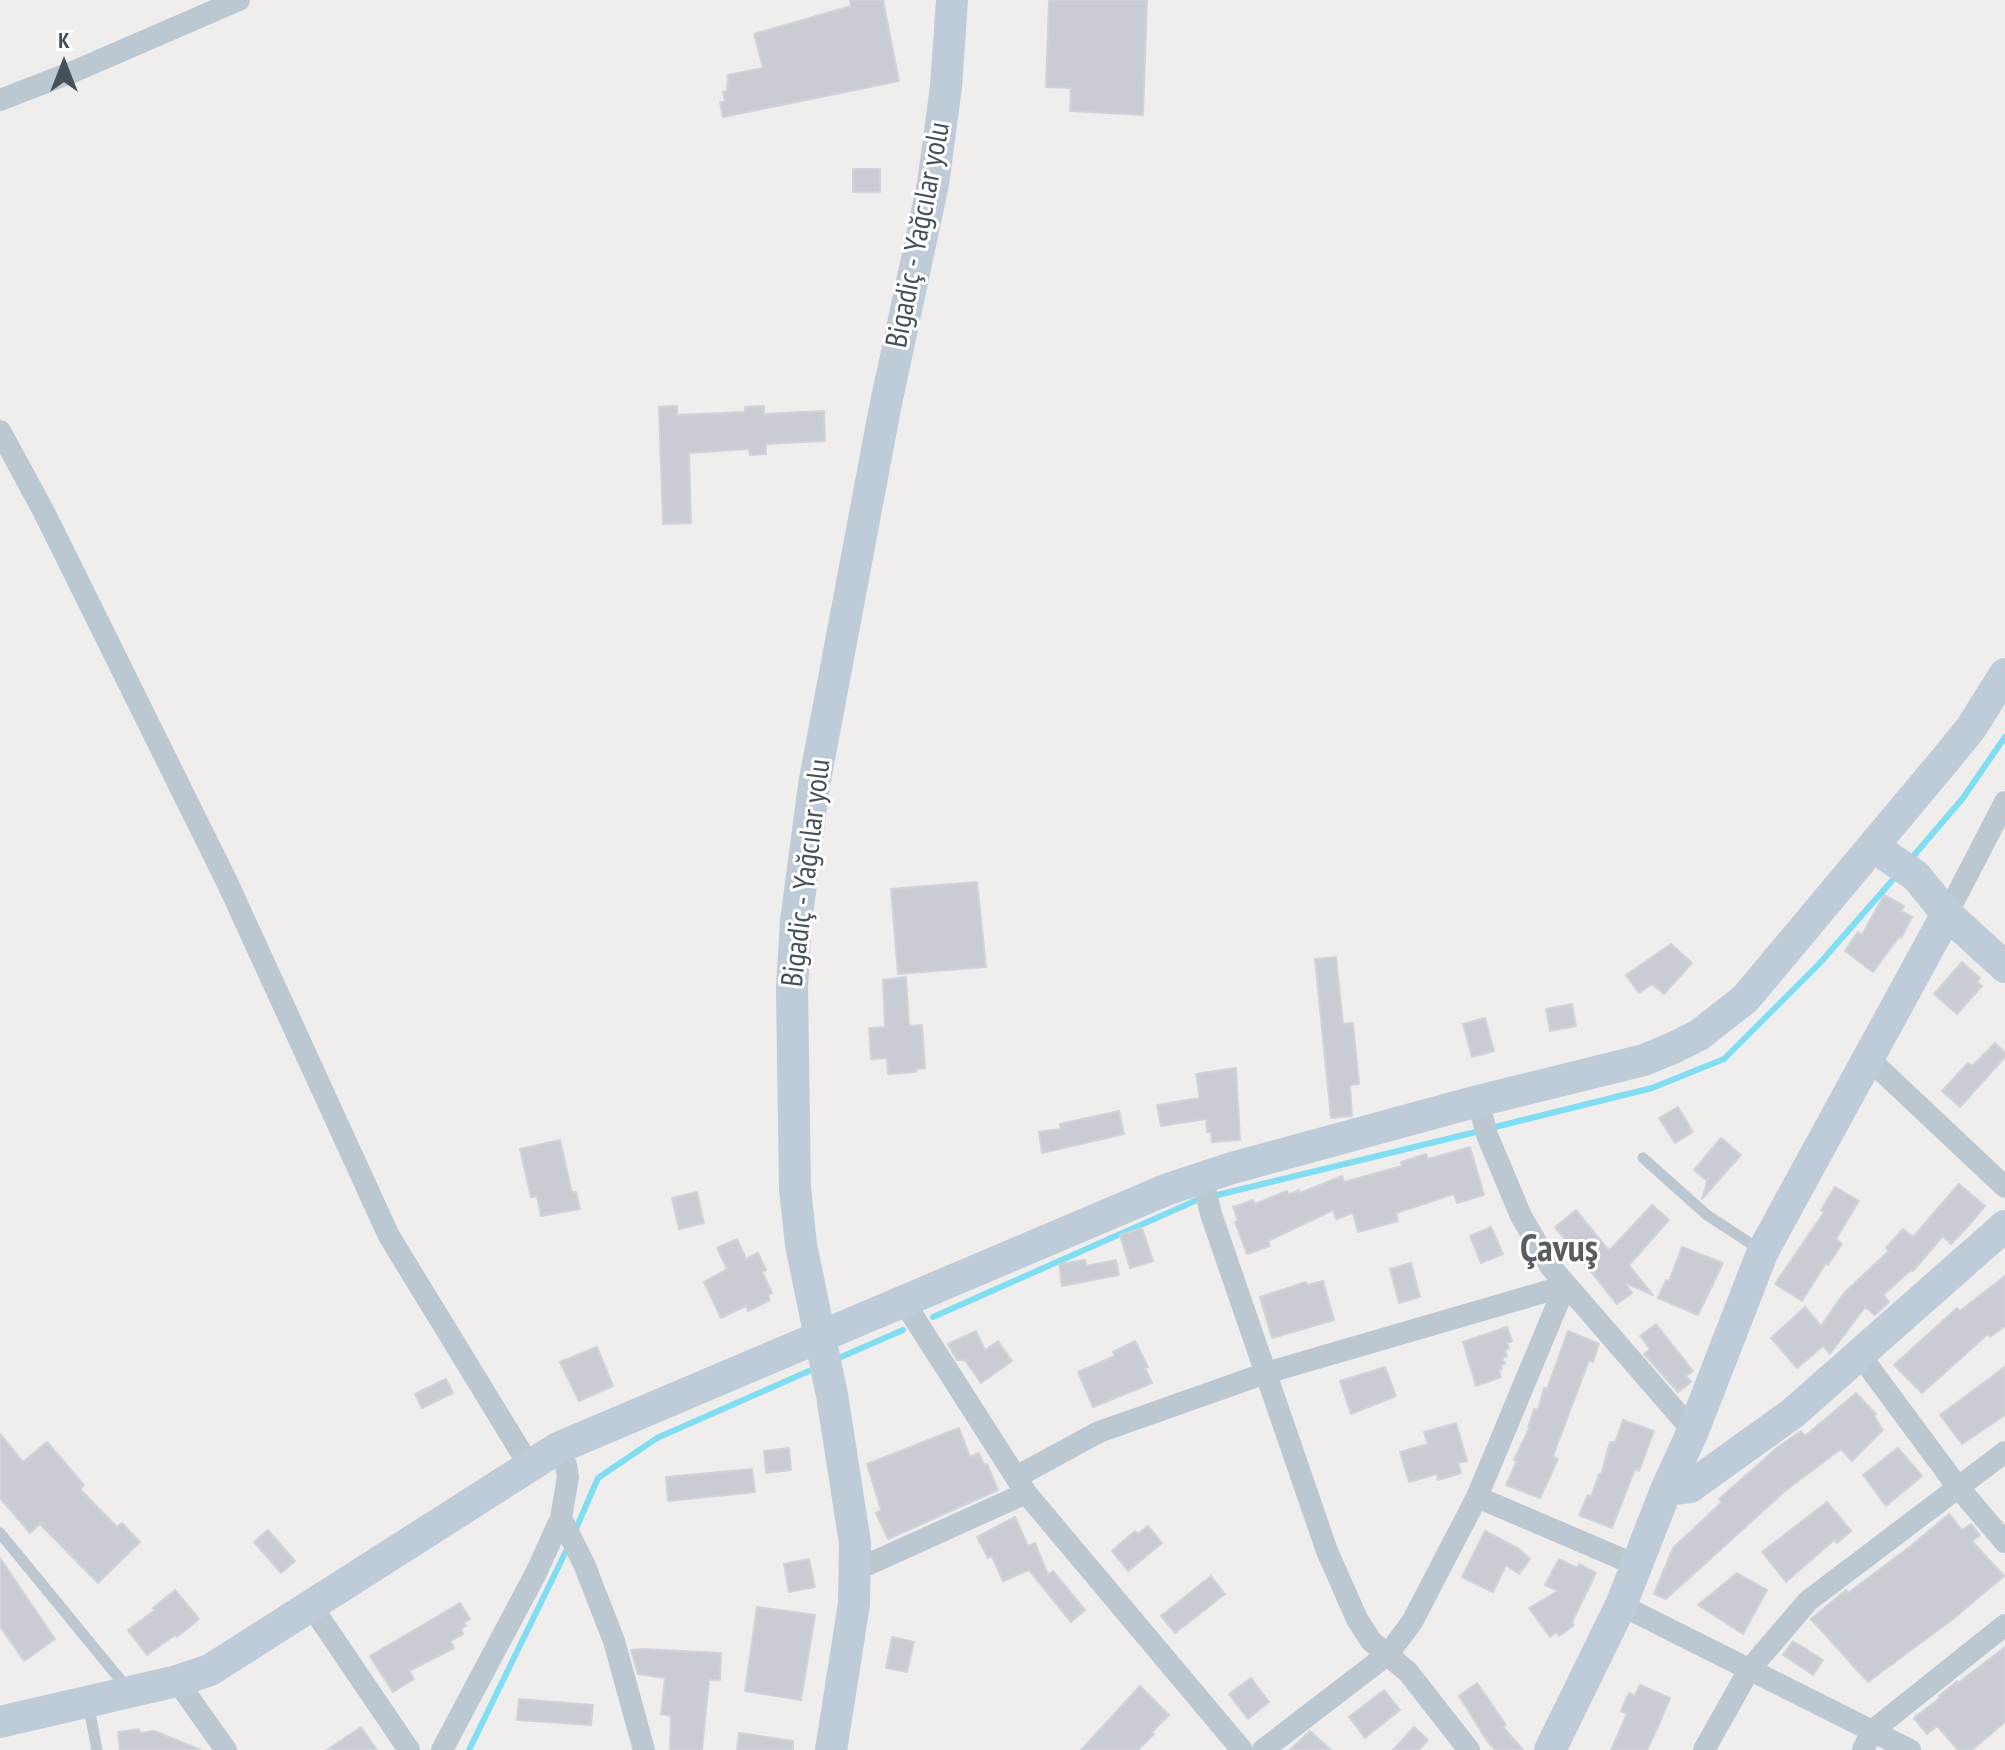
<!DOCTYPE html>
<html>
<head>
<meta charset="utf-8">
<style>
	body { margin:0 }
	#map { position:relative; width:2005px; height:1750px; overflow:hidden; background:#f0eded; font-family:"PT Sans Narrow",sans-serif }
	canvas { display:block }
	.north { position:absolute; left:24px; top:24px; width:80px; height:80px; -webkit-text-stroke:6px #fff; paint-order:stroke; rotate:0deg; font-size:22px; font-weight:700; line-height:32px; text-align:center; color:#44515c }
	.north::after { content:''; display:block; margin:auto; width:28px; height:36px; background:#44515c; clip-path:polygon(50% 0,100% 100%,50% 72%,0 100%) }
</style>
</head>
<body>
<div id="map">
<canvas width="2005" height="1750"></canvas>
<div class="north">K</div>
</div>
<script>
const g = document.querySelector('canvas').getContext('2d');
g.lineJoin = 'round';
function poly(rows) {
  const path = new Path2D();
  for (const r of rows) {
    path.moveTo(r[0], r[1]);
    for (let i = 2; i < r.length; i += 2) path.lineTo(r[i], r[i + 1]);
  }
  return path;
}
function trace(path, color, width, dash) {
  g.strokeStyle = color;
  g.lineWidth = width;
  g.lineCap = dash ? 'butt' : 'round';
  g.setLineDash(dash || []);
  g.stroke(path);
}
function fill(path, color) {
  g.fillStyle = color;
  g.fill(path, 'evenodd');
}
function write(font, color, halo, rows, align = 'center') {
  g.font = font + ' "PT Sans Narrow",sans-serif';
  g.lineWidth = 6;
  g.setLineDash([]);
  g.textBaseline = 'middle';
  g.strokeStyle = halo;
  g.fillStyle = color;
  for (const [text, x, y, turn = 0] of rows) {
    g.save();
    g.translate(x, y);
    g.rotate((+turn || 0) * Math.PI / 180);
    g.textAlign = isNaN(turn) ? turn : align;
    if (halo) g.strokeText(text, 0, 0);
    g.fillText(text, 0, 0);
    g.restore();
  }
}
trace(poly([
	[1910,860,1963,798,2005,737],
	[1491,1128,1652,1088,1724,1059,1819,964,1897,875],
	[933,1317,1197,1200,1480,1131],
	[841,1357,903,1330],
	[575,1531,598,1478,657,1438,809,1371],
	[469,1750,569,1545]
]), '#80ddf2', 6);
const building = poly([
	[850,0,883,0,899,81,723,117,720,102,725,102,723,92,727,91,728,75,763,68,754,34,851,6,850,0],
	[1049,0,1147,0,1143,115,1070,111,1071,88,1046,87,1049,0],
	[853,169,880,169,880,192,853,192,853,169],
	[677,406,677,415,745,412,745,407,764,406,764,414,824,411,825,441,766,444,766,454,750,455,749,449,689,453,691,523,663,524,659,407,677,406],
	[977,882,986,967,898,974,891,889,977,882],
	[1884,895,1904,906,1901,911,1912,917,1901,938,1899,937,1873,972,1845,951,1858,932,1862,935,1884,895],
	[1671,944,1692,963,1664,994,1652,984,1639,993,1626,975,1671,944],
	[1336,957,1343,1024,1353,1023,1359,1084,1350,1085,1352,1116,1331,1118,1315,959,1336,957],
	[1962,962,1980,978,1977,982,1982,986,1957,1014,1934,994,1962,962],
	[906,977,909,1026,922,1025,925,1068,916,1069,916,1072,888,1074,887,1058,871,1059,869,1028,885,1027,883,980,906,977],
	[1572,1004,1576,1026,1550,1031,1546,1009,1572,1004],
	[1485,1018,1494,1051,1472,1057,1463,1024,1485,1018],
	[1995,1043,2005,1052,2005,1057,1960,1107,1942,1091,1968,1063,1972,1066,1995,1043],
	[1236,1068,1240,1140,1212,1142,1211,1132,1207,1132,1206,1119,1161,1126,1157,1105,1200,1098,1196,1074,1236,1068],
	[1678,1107,1693,1132,1675,1143,1659,1118,1678,1107],
	[1119,1111,1124,1134,1042,1153,1039,1132,1061,1129,1060,1124,1119,1111],
	[1721,1138,1741,1155,1702,1199,1708,1178,1706,1180,1694,1170,1721,1138],
	[560,1140,572,1193,576,1192,580,1209,541,1216,537,1196,531,1197,520,1149,560,1140],
	[1470,1147,1484,1195,1457,1203,1454,1194,1396,1213,1398,1221,1358,1232,1353,1213,1336,1219,1333,1210,1268,1241,1270,1246,1247,1254,1235,1222,1238,1220,1233,1207,1253,1200,1255,1204,1287,1191,1288,1195,1299,1190,1300,1193,1342,1176,1344,1182,1402,1166,1401,1162,1426,1154,1428,1159,1470,1147],
	[1959,1184,1985,1206,1969,1225,1951,1244,1943,1236,1913,1271,1911,1270,1883,1295,1889,1302,1875,1315,1865,1307,1830,1354,1823,1346,1797,1368,1771,1338,1805,1307,1821,1326,1844,1293,1889,1251,1886,1248,1903,1229,1913,1237,1959,1184],
	[1835,1187,1859,1201,1836,1239,1842,1244,1828,1265,1826,1263,1802,1301,1775,1284,1824,1212,1821,1210,1835,1187],
	[697,1192,704,1223,679,1229,672,1198,697,1192],
	[1652,1205,1669,1220,1629,1265,1653,1295,1625,1283,1632,1293,1617,1304,1555,1227,1576,1210,1609,1251,1652,1205],
	[1491,1227,1503,1254,1481,1263,1470,1236,1491,1227],
	[1142,1228,1153,1261,1130,1268,1120,1235,1142,1228],
	[737,1239,746,1259,758,1253,766,1270,762,1272,772,1293,768,1295,770,1300,748,1311,746,1306,721,1318,704,1282,727,1269,717,1248,737,1239],
	[1682,1247,1723,1263,1698,1315,1658,1298,1666,1280,1669,1281,1682,1247],
	[1085,1260,1086,1266,1116,1260,1119,1275,1062,1286,1059,1264,1085,1260],
	[1411,1263,1420,1297,1399,1303,1390,1269,1411,1263],
	[2005,1276,2005,1326,1990,1337,1988,1334,1922,1393,1894,1365,1957,1308,1960,1311,2005,1276],
	[1323,1281,1334,1320,1272,1338,1260,1297,1306,1282,1307,1285,1323,1281],
	[1656,1324,1693,1371,1686,1376,1691,1382,1678,1392,1644,1354,1650,1349,1640,1336,1656,1324],
	[1507,1327,1512,1341,1507,1343,1509,1348,1505,1350,1507,1356,1502,1358,1505,1363,1501,1365,1502,1369,1499,1370,1501,1377,1476,1386,1463,1342,1507,1327],
	[976,1331,985,1350,998,1341,1012,1361,981,1383,965,1360,957,1360,948,1344,976,1331],
	[1568,1331,1599,1344,1593,1362,1589,1360,1553,1456,1558,1459,1540,1498,1506,1485,1517,1461,1514,1460,1530,1427,1528,1427,1534,1409,1538,1410,1544,1388,1547,1389,1568,1331],
	[1135,1341,1148,1367,1145,1368,1152,1383,1093,1407,1078,1372,1115,1356,1113,1352,1135,1341],
	[597,1347,613,1386,579,1401,560,1362,597,1347],
	[1385,1367,1396,1396,1351,1414,1340,1381,1385,1367],
	[2005,1367,2005,1415,1962,1444,1940,1415,2005,1367],
	[446,1379,453,1393,422,1408,415,1394,446,1379],
	[1856,1393,1876,1414,1874,1416,1883,1430,1852,1461,1841,1449,1785,1491,1666,1599,1654,1594,1673,1548,1722,1502,1719,1499,1778,1447,1801,1431,1805,1436,1856,1393],
	[1623,1420,1654,1431,1639,1471,1635,1469,1612,1528,1579,1515,1588,1495,1591,1497,1599,1474,1601,1475,1610,1442,1615,1443,1623,1420],
	[1456,1423,1467,1461,1458,1463,1461,1473,1438,1480,1437,1474,1409,1482,1400,1452,1428,1444,1424,1432,1456,1423],
	[959,1428,970,1457,979,1453,984,1465,987,1464,998,1490,888,1539,876,1513,881,1510,867,1464,959,1428],
	[0,1434,23,1462,47,1442,84,1485,80,1489,117,1527,122,1523,140,1542,98,1583,40,1524,30,1533,0,1498,0,1434],
	[789,1448,791,1470,766,1473,764,1451,789,1448],
	[1898,1448,1922,1476,1886,1506,1863,1475,1898,1448],
	[752,1469,755,1492,668,1501,666,1477,752,1469],
	[1827,1502,1851,1531,1837,1543,1834,1540,1786,1582,1762,1552,1827,1502],
	[1949,1514,1962,1530,1971,1524,1980,1535,1972,1541,2004,1576,1953,1619,1868,1682,1811,1619,1846,1590,1848,1593,1912,1545,1949,1514],
	[1015,1517,1028,1546,1035,1543,1048,1575,1053,1571,1085,1610,1071,1622,1029,1570,1003,1581,992,1556,988,1558,977,1537,1015,1517],
	[1148,1526,1162,1543,1128,1571,1112,1551,1135,1531,1138,1534,1148,1526],
	[268,1530,295,1561,281,1573,254,1542,268,1530],
	[1485,1531,1519,1549,1530,1559,1519,1574,1506,1565,1493,1592,1462,1577,1485,1531],
	[0,1558,55,1639,24,1661,0,1626,0,1558],
	[809,1559,815,1587,789,1592,784,1564,809,1559],
	[1559,1559,1577,1568,1579,1564,1596,1573,1572,1622,1574,1625,1559,1636,1557,1632,1550,1637,1529,1608,1558,1591,1545,1585,1559,1559],
	[1737,1573,1767,1590,1743,1634,1698,1605,1737,1573],
	[1211,1576,1225,1594,1175,1633,1161,1616,1211,1576],
	[175,1590,199,1619,177,1637,175,1635,147,1655,128,1630,155,1610,153,1608,175,1590],
	[460,1603,470,1619,464,1622,466,1626,461,1629,463,1634,450,1641,454,1648,409,1671,414,1679,393,1692,370,1656,460,1603],
	[757,1607,815,1615,801,1700,745,1691,757,1607],
	[892,1637,914,1642,907,1672,886,1668,892,1637],
	[1793,1641,1823,1660,1813,1675,1783,1655,1793,1641],
	[2005,1647,2005,1722,1972,1750,1958,1750,1937,1726,1927,1734,1914,1718,1940,1698,1939,1696,1957,1681,1958,1683,2005,1647],
	[644,1649,721,1653,720,1680,709,1680,702,1750,670,1750,671,1716,661,1714,665,1678,638,1674,631,1650,644,1649],
	[1251,1678,1269,1702,1248,1719,1229,1694,1251,1678],
	[1477,1683,1506,1725,1503,1727,1523,1750,1495,1750,1488,1742,1459,1696,1477,1683],
	[1640,1685,1670,1698,1660,1722,1647,1750,1611,1750,1627,1714,1621,1711,1629,1693,1635,1696,1640,1685],
	[1140,1686,1169,1715,1152,1732,1154,1734,1138,1750,1081,1750,1140,1686],
	[1384,1690,1400,1710,1365,1738,1349,1717,1384,1690],
	[519,1699,593,1705,591,1725,517,1720,519,1699],
	[361,1727,377,1750,327,1750,361,1727],
	[1414,1727,1428,1740,1419,1750,1393,1750,1414,1727],
	[139,1729,140,1733,154,1731,201,1750,120,1750,118,1732,139,1729],
	[1310,1731,1331,1750,1290,1750,1310,1731],
	[739,1733,793,1741,793,1750,737,1750,739,1733]
]);
fill(building, '#c9ccd2');
trace(building, '#d0d3d9', 2);
trace(poly([
	[1643,1158,1707,1215,1759,1249],
	[0,1533,128,1689],
	[88,1703,97,1750]
]), '#bcc8d1', 11);
trace(poly([
	[0,100,75,71,239,0],
	[0,431,43,510,228,884,389,1236,529,1465],
	[1947,914,2005,802],
	[1868,1058,2005,1187],
	[1478,1101,1487,1135,1521,1216,1550,1266,1693,1431],
	[1202,1176,1211,1214,1327,1551,1357,1619,1371,1641,1408,1672,1469,1750],
	[904,1302,1026,1493,1242,1750],
	[1860,1355,1957,1486,2005,1542],
	[1016,1477,1099,1432,1266,1373,1565,1286],
	[1477,1497,1636,1565],
	[561,1518,584,1564,614,1641,644,1750],
	[856,1570,1026,1493],
	[310,1604,409,1750],
	[1621,1605,1910,1750],
	[177,1681,226,1750],
	[442,1750,536,1573,561,1518,568,1477,566,1465,558,1448],
	[1263,1750,1388,1654,1412,1622,1477,1497,1565,1286],
	[1704,1750,1749,1670,1808,1601,2005,1452],
	[1863,1750,1872,1731,2005,1625]
]), '#bcc8d1', 22);
trace(poly([
	[1874,847,1916,876,1947,914,2005,967],
	[1666,1490,1690,1487,1793,1413,2005,1226],
	[0,1722,177,1681,210,1670,558,1448,1168,1189,1232,1168,1478,1101,1644,1060,1673,1048,1699,1035,1745,999,1945,760,1971,728,2005,674],
	[831,1750,854,1604,855,1543,832,1395,801,1245,795,1189,792,988,796,921,814,785,885,408,933,184,946,87,952,0],
	[1550,1750,1621,1605,1666,1490,1693,1431,1763,1251,1947,914]
]), '#becbd8', 32);
write('30px', '#44515c', '#fff', [
	["Bigadiç - Yağcılar yolu",919,235,-79],
	["Bigadiç - Yağcılar yolu",807,873,-83]
]);
write('bold 38px', '#595d62', '#fff', [
	["Çavuş",1559,1250]
]);
</script>
</body>
</html>
